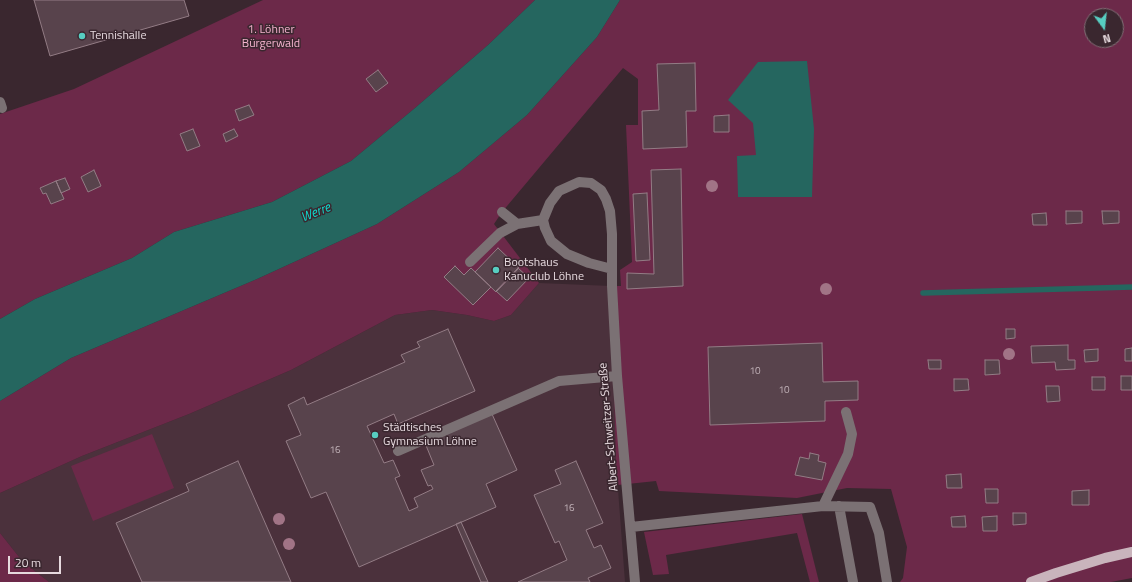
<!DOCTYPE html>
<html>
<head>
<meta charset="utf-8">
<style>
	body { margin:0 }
	#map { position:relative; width:1132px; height:582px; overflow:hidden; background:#3a272f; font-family:"Titillium Web",sans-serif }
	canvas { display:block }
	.north { position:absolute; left:1084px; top:8px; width:40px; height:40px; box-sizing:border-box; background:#3a272f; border:1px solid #7f6f75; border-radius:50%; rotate:165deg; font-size:11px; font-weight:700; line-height:16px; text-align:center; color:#e7dadf }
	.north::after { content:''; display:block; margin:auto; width:14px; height:18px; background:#57cec1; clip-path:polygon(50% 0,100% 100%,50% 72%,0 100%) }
	.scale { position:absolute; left:8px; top:556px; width:53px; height:18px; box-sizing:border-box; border:2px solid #e7dadf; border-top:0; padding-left:5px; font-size:12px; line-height:14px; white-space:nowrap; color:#e7dadf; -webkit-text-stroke:3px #3a272f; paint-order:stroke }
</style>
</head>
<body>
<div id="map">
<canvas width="1132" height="582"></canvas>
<div class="north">N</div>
<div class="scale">20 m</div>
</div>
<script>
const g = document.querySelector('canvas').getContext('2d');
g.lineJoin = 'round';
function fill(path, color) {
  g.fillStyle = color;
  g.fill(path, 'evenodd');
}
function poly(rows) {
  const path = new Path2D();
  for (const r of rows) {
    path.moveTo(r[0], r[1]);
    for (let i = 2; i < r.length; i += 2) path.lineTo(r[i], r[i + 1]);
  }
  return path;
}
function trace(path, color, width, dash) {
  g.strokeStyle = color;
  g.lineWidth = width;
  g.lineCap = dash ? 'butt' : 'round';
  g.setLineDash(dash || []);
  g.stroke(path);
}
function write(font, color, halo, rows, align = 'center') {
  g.font = font + ' "Titillium Web",sans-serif';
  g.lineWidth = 3;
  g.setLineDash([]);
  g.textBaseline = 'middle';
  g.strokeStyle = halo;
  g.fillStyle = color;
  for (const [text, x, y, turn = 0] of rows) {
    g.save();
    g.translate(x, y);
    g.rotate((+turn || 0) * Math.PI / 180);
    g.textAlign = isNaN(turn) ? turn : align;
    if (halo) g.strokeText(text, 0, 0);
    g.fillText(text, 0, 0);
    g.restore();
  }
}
fill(poly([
	[539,283,611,286,616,463,625,582,49,582,23,562,0,533,0,493,82,456,189,414,291,370,395,315,432,310,467,315,494,321,511,315]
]), '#4b313c');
fill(poly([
	[263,0,535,0,488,45,415,108,351,161,272,202,174,232,132,258,35,299,0,319,0,114,74,89],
	[620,0,1132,0,1132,578,1111,582,900,582,903,578,907,547,891,489,847,488,797,498,659,491,656,481,618,485,616,463,611,286,621,286,620,270,632,262,626,125,638,125,638,79,623,68,502,212,494,224,539,283,511,315,494,321,467,315,432,310,395,315,291,370,189,414,82,456,0,493,0,401,71,358,257,279,377,224,459,172,527,115,597,37],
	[1092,16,1116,16,1116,40,1092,40],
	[152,434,174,488,93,521,71,466],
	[802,514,819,582,810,582,797,533,666,555,669,574,653,575,644,532],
	[0,533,23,562,49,582,0,582]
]), '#6c2949');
fill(poly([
	[535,0,620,0,597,37,527,115,459,172,377,224,257,279,71,358,0,401,0,319,35,299,132,258,174,232,272,202,351,161,415,108,488,45],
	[807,61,814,129,812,197,738,197,737,156,756,155,753,123,728,100,758,62]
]), '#25665f');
trace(poly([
	[923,293,1132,287]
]), '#25665f', 5.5);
const building = poly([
	[34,0,184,0,189,16,50,56,34,0],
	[695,63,696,111,686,111,687,147,643,149,642,111,659,110,657,64,695,63],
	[378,70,388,83,376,92,366,79,378,70],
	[249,105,254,115,239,121,235,110,249,105],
	[729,115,729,132,714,132,714,116,729,115],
	[193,129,200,146,187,151,180,134,193,129],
	[234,129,238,136,226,142,223,134,234,129],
	[681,169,683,286,627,289,627,273,654,274,651,170,681,169],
	[94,170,101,186,88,192,81,177,94,170],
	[65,178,70,189,61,193,56,181,65,178],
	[56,181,64,199,51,204,46,193,43,194,40,188,56,181],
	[647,193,650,260,636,261,633,194,647,193],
	[1066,211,1082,211,1082,223,1066,224,1066,211],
	[1102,211,1119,211,1119,223,1103,224,1102,211],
	[1046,213,1047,225,1033,225,1032,214,1046,213],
	[498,248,519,268,496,292,475,272,498,248],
	[455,266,464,275,471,268,491,287,473,305,444,277,455,266],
	[518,268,529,278,507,301,496,291,518,268],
	[448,329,475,391,398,424,394,414,367,426,384,463,393,460,400,476,395,478,409,511,418,507,414,498,433,489,431,485,428,486,421,470,434,465,425,443,492,414,517,470,486,484,496,507,359,567,326,492,311,498,286,441,301,435,288,405,304,397,307,405,405,362,401,355,420,347,417,342,448,329],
	[1006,329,1015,329,1015,338,1006,339,1006,329],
	[822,343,823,382,858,381,858,400,825,401,825,421,710,425,708,347,822,343],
	[1068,345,1068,360,1075,360,1075,369,1056,370,1055,362,1032,363,1031,346,1068,345],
	[1132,348,1132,361,1125,361,1125,349,1132,348],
	[1098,349,1098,361,1085,362,1084,350,1098,349],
	[928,360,941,360,941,369,929,369,928,360],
	[985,360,999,360,1000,374,985,375,985,360],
	[1121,376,1132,376,1132,390,1121,390,1121,376],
	[1092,377,1105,377,1105,390,1092,390,1092,377],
	[954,379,968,379,969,390,954,391,954,379],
	[1046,386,1059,386,1060,401,1047,402,1046,386],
	[810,453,819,455,818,461,826,463,822,480,795,475,800,457,809,459,810,453],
	[238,461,291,582,142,582,116,523,189,491,186,484,238,461],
	[576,461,603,523,586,530,594,548,601,545,611,568,588,578,590,582,518,582,567,560,559,541,555,543,534,495,561,484,555,470,576,461],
	[961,474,962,488,947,488,946,475,961,474],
	[985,489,998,489,998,503,986,503,985,489],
	[1089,490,1089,505,1072,505,1072,491,1089,490],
	[1013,513,1026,513,1026,524,1013,525,1013,513],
	[965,516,966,527,952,527,951,517,965,516],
	[997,516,997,531,983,531,982,517,997,516],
	[461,522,488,582,481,582,456,524,461,522]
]);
fill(building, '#58434c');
trace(building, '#937c85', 1);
trace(poly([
	[0,102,2,108],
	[502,212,517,224],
	[470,262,500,233,517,224,543,220],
	[612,269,589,263,567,254,551,241,545,228,543,220,550,203,559,191,579,182,591,183,601,190,606,199,610,211,612,234,612,286,617,376,635,582],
	[398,451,559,381,617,376],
	[823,506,870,507,879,533,887,582],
	[839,506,853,582],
	[631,527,823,506,848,454,852,434,846,412]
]), '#7b7174', 10);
trace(poly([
	[1031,582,1056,573,1105,558,1132,552]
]), '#c9b4bc', 10);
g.fillStyle = '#a17486';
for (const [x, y] of [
	[712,186],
	[826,289],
	[1009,354],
	[279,519],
	[289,544]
]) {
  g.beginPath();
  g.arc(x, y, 6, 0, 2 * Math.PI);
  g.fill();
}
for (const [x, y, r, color] of [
	[82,36,4,"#57cec1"],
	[496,270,4,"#57cec1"],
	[375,435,4,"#57cec1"]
]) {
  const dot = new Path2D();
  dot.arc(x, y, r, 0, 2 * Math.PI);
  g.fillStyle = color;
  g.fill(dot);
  trace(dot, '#3a272f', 1.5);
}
write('10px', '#c3b4ba', null, [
	["10",755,372],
	["10",784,391],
	["16",335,451],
	["16",569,509]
]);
write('12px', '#f5b3ce', '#3a272f', [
	["1. Löhner",271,30],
	["Bürgerwald",271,44]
]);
write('12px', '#e7dadf', '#3a272f', [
	["Tennishalle",90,36],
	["Bootshaus",504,263],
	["Kanuclub Löhne",504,277],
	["Städtisches",383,428],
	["Gymnasium Löhne",383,442]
], 'left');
write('12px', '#e7dadf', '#3a272f', [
	["Albert-Schweitzer-Straße",609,427,-95]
]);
write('italic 13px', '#0edbcc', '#3a272f', [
	["Werre",316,213,-22]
]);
</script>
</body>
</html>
